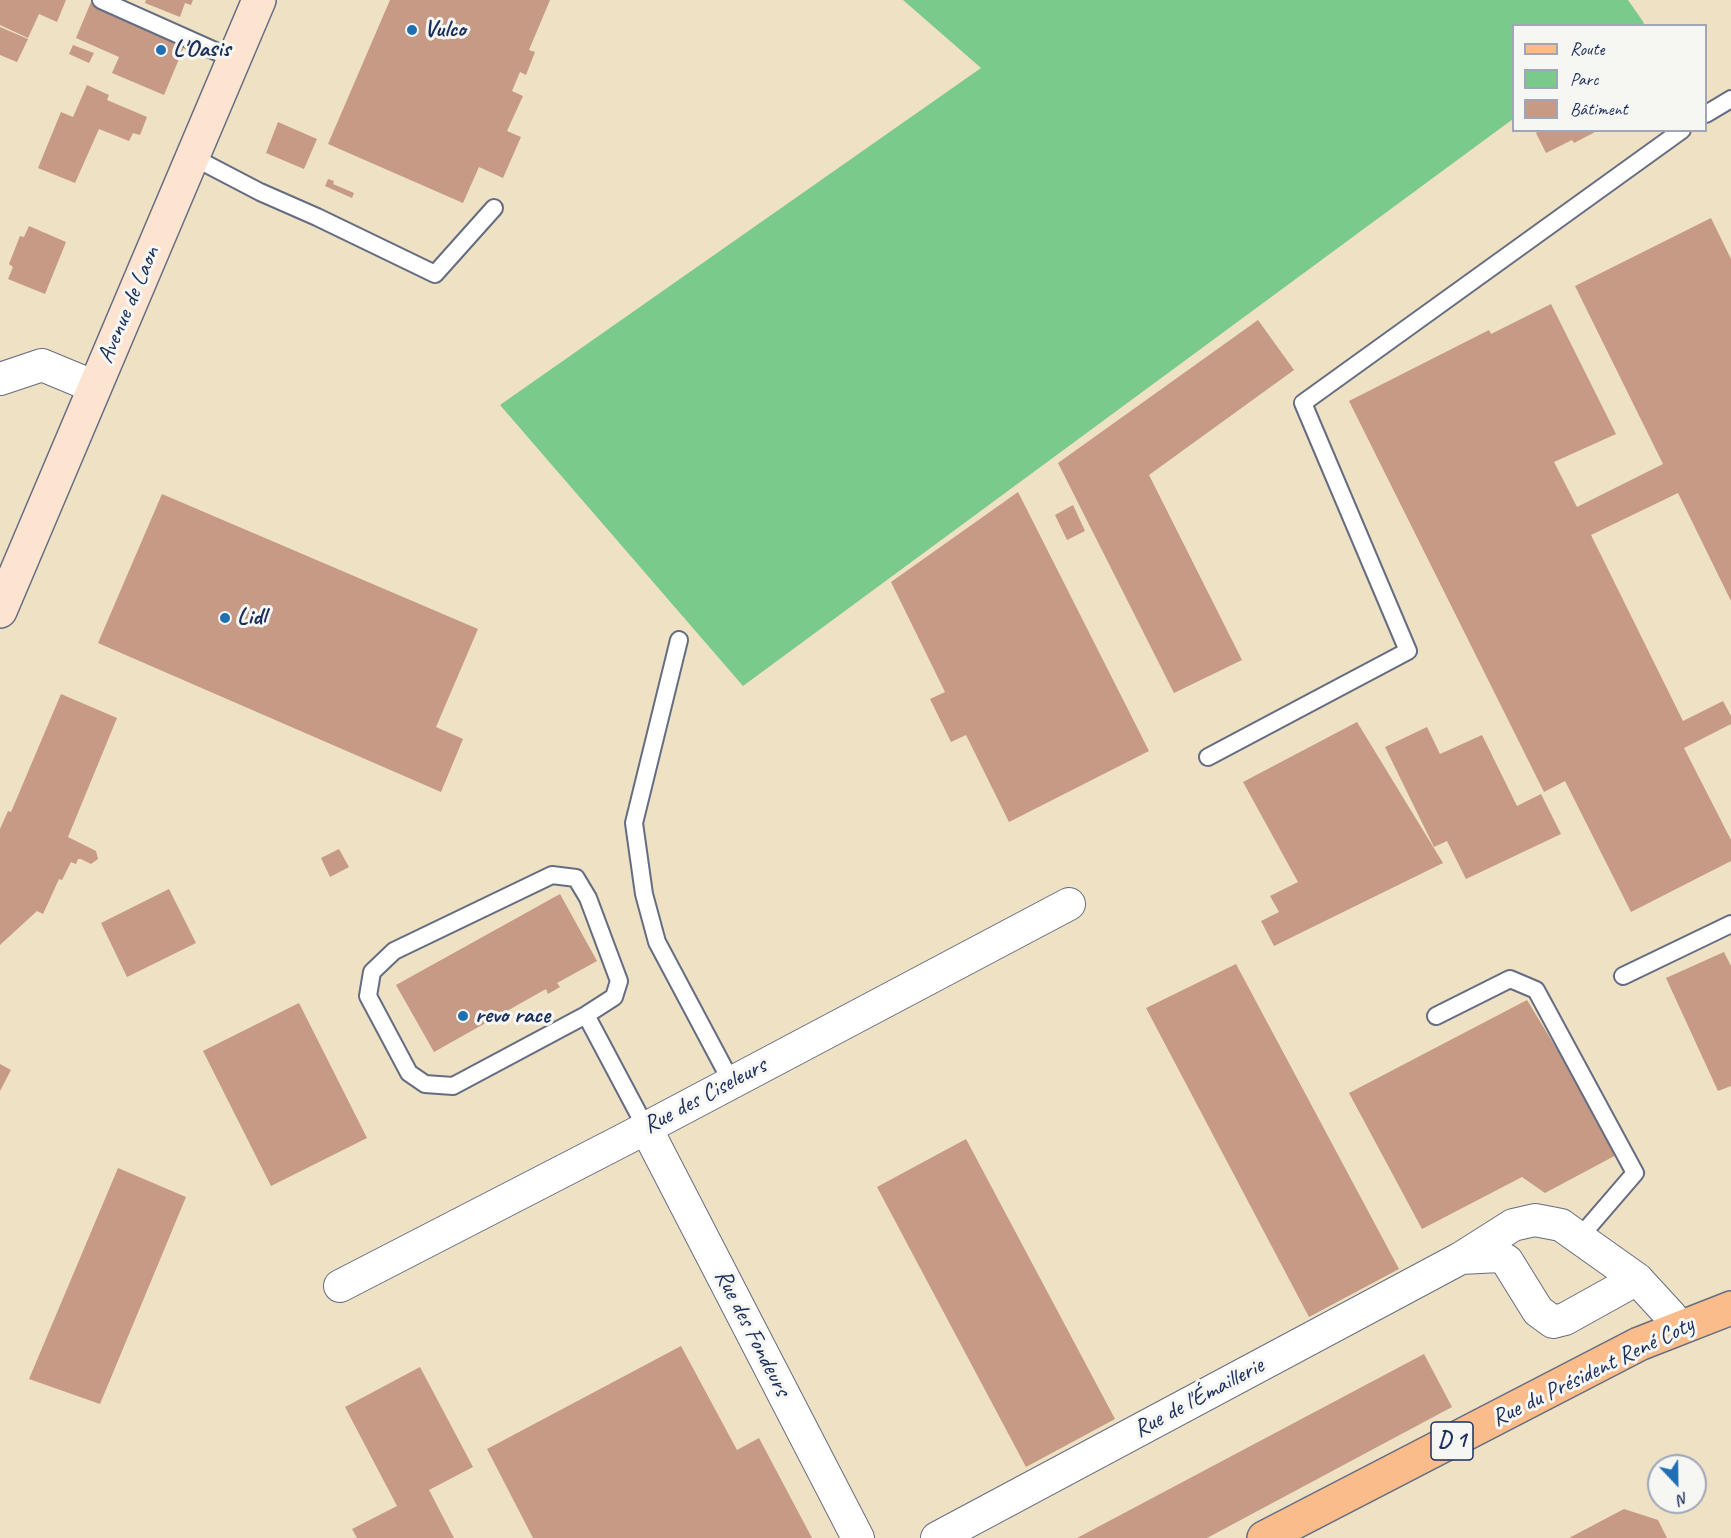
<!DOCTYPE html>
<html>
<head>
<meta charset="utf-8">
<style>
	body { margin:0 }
	#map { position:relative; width:1731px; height:1538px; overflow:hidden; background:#efe1c4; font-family:Caveat,sans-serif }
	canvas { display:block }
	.legend { position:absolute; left:1512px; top:24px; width:195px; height:108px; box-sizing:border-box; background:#f6f6f2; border:2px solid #9ea6b7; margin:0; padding:8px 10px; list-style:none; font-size:18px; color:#1b2f5e }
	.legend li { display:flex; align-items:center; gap:12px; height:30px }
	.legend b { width:30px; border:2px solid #9ea6b7 }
	.north { position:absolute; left:1647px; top:1454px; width:60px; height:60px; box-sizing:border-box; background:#f6f6f2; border:2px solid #9ea6b7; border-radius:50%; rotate:158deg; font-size:16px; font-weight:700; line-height:24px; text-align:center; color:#1b2f5e }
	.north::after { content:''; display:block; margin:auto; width:21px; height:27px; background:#1f6fb2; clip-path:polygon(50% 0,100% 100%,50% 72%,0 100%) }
</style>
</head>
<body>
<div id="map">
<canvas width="1731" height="1538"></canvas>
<ul class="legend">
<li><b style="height:8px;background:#f9bc8a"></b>Route</li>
<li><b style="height:16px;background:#7aca8b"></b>Parc</li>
<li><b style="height:16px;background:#c69a85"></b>Bâtiment</li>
</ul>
<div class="north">N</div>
</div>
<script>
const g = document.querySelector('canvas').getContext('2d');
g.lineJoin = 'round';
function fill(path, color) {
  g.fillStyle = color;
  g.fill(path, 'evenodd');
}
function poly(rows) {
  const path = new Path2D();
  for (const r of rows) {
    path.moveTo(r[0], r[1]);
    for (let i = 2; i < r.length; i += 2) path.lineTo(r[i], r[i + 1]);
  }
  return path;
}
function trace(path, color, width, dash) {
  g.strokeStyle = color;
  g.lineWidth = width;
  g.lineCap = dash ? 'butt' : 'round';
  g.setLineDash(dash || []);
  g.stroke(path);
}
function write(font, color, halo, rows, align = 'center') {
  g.font = font + ' Caveat,sans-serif';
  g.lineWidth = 6;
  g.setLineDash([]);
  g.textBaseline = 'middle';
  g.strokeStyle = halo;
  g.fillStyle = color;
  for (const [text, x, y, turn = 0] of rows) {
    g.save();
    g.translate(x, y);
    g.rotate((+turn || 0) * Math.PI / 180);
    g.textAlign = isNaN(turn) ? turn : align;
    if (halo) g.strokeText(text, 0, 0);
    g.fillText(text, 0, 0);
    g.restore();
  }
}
fill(poly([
	[903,0,1628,0,1644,23,1641,26,1514,26,1513,119,743,686,500,405,981,68]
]), '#7aca8b');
fill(poly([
	[0,0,66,0,57,22,39,14,28,38,0,25],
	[146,0,193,0,191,5,185,3,180,17,145,3],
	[390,0,550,0,529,50,535,52,526,75,520,72,512,91,523,96,507,131,521,137,503,178,479,167,463,203,328,144],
	[91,2,186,42,164,95,112,73,119,57,76,38],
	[0,27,28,39,17,62,0,55],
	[73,45,94,53,89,63,69,54],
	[87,85,109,95,107,100,147,117,140,135,133,133,129,141,99,129,75,183,38,168,61,112,73,117],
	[278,122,317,139,304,169,266,153],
	[1540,130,1599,130,1574,143,1572,140,1546,153,1536,133],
	[328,179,334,181,333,184,354,193,352,198,325,186],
	[1711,218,1731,259,1731,601,1678,493,1591,535,1683,721,1723,701,1731,716,1731,724,1684,748,1731,840,1731,861,1631,912,1565,781,1544,792,1349,401,1489,330,1491,334,1551,304,1616,434,1554,462,1577,507,1663,464,1575,286],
	[29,226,66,242,45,294,8,279,13,267,9,264,20,236,24,237],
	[1258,320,1294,370,1149,475,1242,660,1174,693,1058,463],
	[1018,492,1149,751,1009,822,966,735,951,742,930,699,945,692,891,582],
	[162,494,478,629,436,727,463,739,441,792,98,643],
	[1073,505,1085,531,1067,540,1055,515],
	[61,694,117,718,68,837,96,851,98,859,91,864,81,859,78,859,76,864,71,862,62,880,59,879,43,914,37,911,0,945,0,829,8,811,11,812],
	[1357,722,1443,863,1274,946,1261,921,1279,912,1270,896,1298,882,1243,782],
	[1427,727,1440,754,1482,735,1517,806,1541,794,1561,834,1466,879,1447,841,1434,847,1385,747],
	[339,849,349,867,330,877,321,858],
	[169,889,196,943,127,977,101,923],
	[560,894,597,961,557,983,560,987,548,994,546,989,434,1052,396,985],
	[1724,952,1731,966,1731,1086,1718,1091,1666,978],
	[1236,964,1399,1269,1309,1317,1146,1008],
	[1527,1000,1620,1153,1545,1193,1522,1177,1422,1229,1349,1093],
	[299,1003,367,1138,271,1186,203,1051],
	[0,1064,11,1070,0,1091],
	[966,1139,1115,1419,1026,1467,877,1187],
	[118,1168,186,1197,100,1404,29,1379],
	[681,1346,737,1450,759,1438,812,1538,533,1538,487,1449],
	[1424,1354,1452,1407,1207,1538,1077,1538],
	[420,1367,473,1467,429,1490,454,1538,357,1538,352,1529,397,1506,345,1407],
	[1624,1509,1658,1520,1667,1538,1569,1538]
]), '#c69a85');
const service = poly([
	[101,0,233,59],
	[1706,114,1731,99],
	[191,156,260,192,317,217,435,274,494,208],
	[679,640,634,823,644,894,657,942,732,1083],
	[1208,757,1408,651,1303,403,1682,130],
	[552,875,576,878,588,898,619,981,614,997,586,1015,453,1086,425,1084,409,1073,368,996,372,972,394,951,552,875],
	[1623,976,1731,924],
	[586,1015,646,1128],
	[1436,1016,1510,979,1536,990,1635,1173,1579,1238]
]);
const minor = poly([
	[0,379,42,365,95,387],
	[646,1128,858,1538],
	[1461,1258,1499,1256,1507,1261,1538,1311,1553,1322,1565,1319,1637,1279],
	[340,1286,629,1137,1069,904],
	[937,1538,1461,1258,1513,1225,1535,1220,1561,1225,1637,1279,1671,1316]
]);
const secondary = poly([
	[0,611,259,0]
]);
const primary = poly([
	[1264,1538,1639,1344,1731,1308]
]);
trace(service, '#656d82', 20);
trace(minor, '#656d82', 34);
trace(secondary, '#656d82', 36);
trace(primary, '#656d82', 36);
trace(service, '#fff', 16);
trace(minor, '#fff', 32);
trace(secondary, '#fde4d0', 33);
trace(primary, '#f9bc8a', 33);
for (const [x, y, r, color] of [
	[412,30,6,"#1f6fb2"],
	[161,50,6,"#1f6fb2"],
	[225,618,6,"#1f6fb2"],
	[463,1016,6,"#1f6fb2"]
]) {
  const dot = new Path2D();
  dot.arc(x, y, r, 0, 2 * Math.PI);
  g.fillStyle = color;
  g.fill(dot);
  trace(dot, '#f6f6f2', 2);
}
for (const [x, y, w] of [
	[1452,1441,42]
]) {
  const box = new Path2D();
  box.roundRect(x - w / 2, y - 19, w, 38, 4.5);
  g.fillStyle = '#f6f6f2';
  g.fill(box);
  trace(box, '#1b2f5e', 1.5);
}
write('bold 22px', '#1b2f5e', null, [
	["D 1",1452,1441]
]);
write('bold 24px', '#1b2f5e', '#f6f6f2', [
	["Vulco",424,30],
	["L'Oasis",173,50],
	["Lidl",237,618],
	["revo race",475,1016]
], 'left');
write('24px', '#1b2f5e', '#f6f6f2', [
	["Avenue de Laon",129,305,-67],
	["Rue des Ciseleurs",705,1096,-28],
	["Rue des Fondeurs",752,1333,63],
	["Rue du Président René Coty",1593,1372,-26],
	["Rue de l'Émaillerie",1199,1398,-28]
]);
</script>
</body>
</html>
